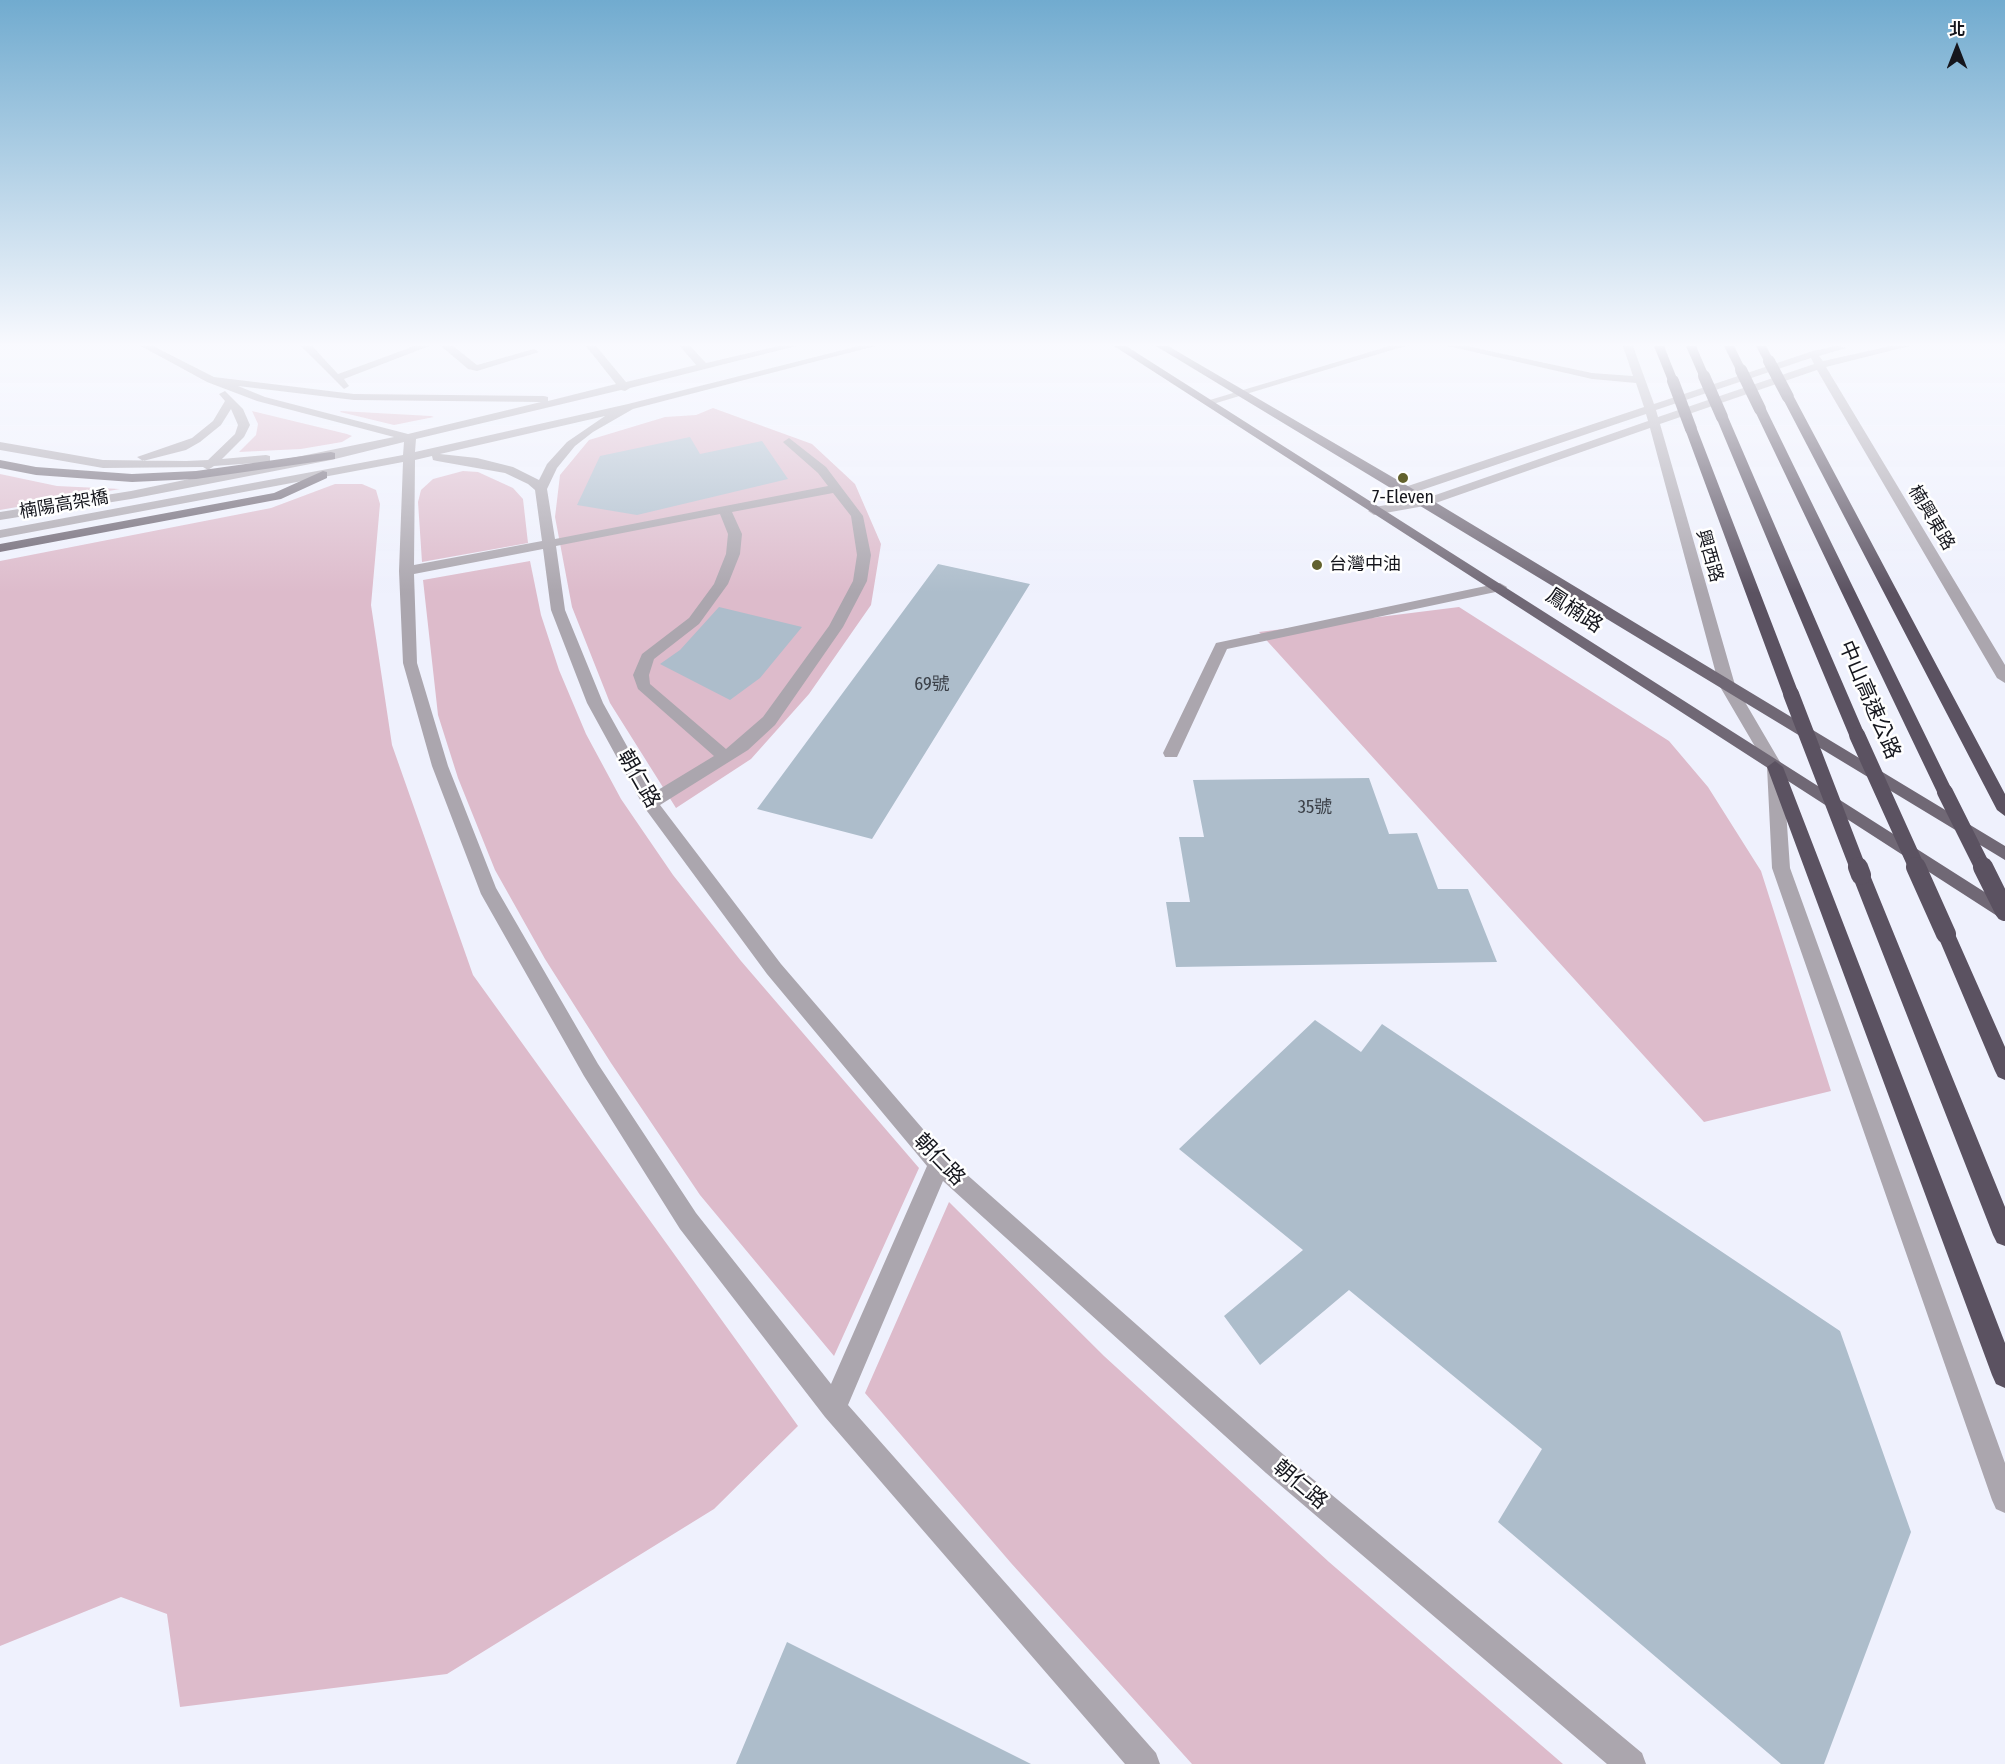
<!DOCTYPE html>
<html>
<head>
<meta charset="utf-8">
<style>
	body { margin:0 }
	#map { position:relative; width:2005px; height:1764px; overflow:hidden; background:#eff1fd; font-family:"Fira Sans Condensed","Noto Sans TC",sans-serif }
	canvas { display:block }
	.north { position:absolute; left:1927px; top:18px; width:60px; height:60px; -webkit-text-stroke:4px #fff; paint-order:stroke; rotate:0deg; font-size:16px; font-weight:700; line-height:24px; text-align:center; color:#15161d }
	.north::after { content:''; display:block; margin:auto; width:21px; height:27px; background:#15161d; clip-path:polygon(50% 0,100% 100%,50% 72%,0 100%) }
</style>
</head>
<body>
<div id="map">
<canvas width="2005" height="1764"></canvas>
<div class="north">北</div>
</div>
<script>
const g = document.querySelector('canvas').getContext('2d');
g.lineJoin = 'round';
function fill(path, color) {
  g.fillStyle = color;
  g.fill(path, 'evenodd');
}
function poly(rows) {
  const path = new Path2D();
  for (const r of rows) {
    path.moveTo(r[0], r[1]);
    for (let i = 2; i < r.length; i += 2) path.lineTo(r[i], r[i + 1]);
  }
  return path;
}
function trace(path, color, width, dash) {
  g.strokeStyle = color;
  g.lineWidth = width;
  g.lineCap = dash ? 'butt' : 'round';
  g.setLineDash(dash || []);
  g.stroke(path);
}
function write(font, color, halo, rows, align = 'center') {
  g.font = font + ' "Fira Sans Condensed","Noto Sans TC",sans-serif';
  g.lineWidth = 5;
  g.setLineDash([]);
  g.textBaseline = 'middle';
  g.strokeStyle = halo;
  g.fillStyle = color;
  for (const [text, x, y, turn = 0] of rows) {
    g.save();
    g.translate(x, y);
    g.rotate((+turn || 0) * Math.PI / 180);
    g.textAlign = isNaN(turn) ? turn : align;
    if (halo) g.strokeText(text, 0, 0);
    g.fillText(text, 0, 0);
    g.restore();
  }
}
fill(poly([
	[713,408,812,444,855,484,881,544,871,605,809,694,751,759,676,808,610,703,572,607,555,517,560,475,589,440,665,417,696,415],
	[252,411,347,434,352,436,342,442,301,449,239,452,256,435,258,424],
	[341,411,431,416,434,417,394,425,340,412],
	[463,471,478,472,513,488,523,499,528,543,422,562,418,502,421,490,433,479],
	[0,474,57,486,120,489,0,510],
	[335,484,362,484,376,490,380,504,371,605,392,745,473,975,798,1426,714,1509,447,1674,180,1707,167,1614,121,1597,0,1646,0,561,271,508],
	[530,561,541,615,559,670,586,734,621,799,673,875,741,961,919,1168,834,1356,700,1195,611,1063,545,959,495,870,458,778,438,715,423,580],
	[1459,607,1669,741,1708,787,1761,871,1831,1091,1704,1122,1259,632],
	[949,1202,1104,1356,1329,1562,1563,1764,1192,1764,1011,1563,865,1393]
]), '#ddbbcb');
fill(poly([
	[690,437,700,454,762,441,788,479,637,515,577,505,600,456],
	[938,564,1030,584,872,839,757,809],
	[719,607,802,627,760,678,730,700,660,664,680,650],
	[1369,778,1389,834,1417,833,1438,889,1468,889,1497,962,1176,967,1166,902,1190,902,1179,837,1204,837,1193,780],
	[1315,1020,1361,1052,1382,1024,1840,1331,1911,1532,1824,1764,1781,1764,1498,1522,1542,1449,1349,1290,1260,1365,1224,1316,1303,1250,1179,1149],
	[787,1642,1031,1764,736,1764]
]), '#adbdcb');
fill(poly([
	[141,346,153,346,214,377,354,394,544,396,548,397,548,401,616,384,586,346,596,346,626,382,696,365,680,346,690,346,706,363,779,346,796,346,630,388,625,391,621,390,416,439,415,452,628,404,859,346,875,346,633,409,593,432,575,446,557,468,547,489,555,539,828,486,818,473,785,444,783,442,789,438,826,467,863,516,871,555,867,581,843,627,775,725,748,750,660,805,781,964,947,1157,1284,1455,1642,1753,1646,1764,1607,1764,1266,1473,943,1181,848,1405,1156,1753,1160,1764,1125,1764,825,1417,680,1229,584,1076,481,894,432,766,403,663,399,571,403,462,0,538,0,530,403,455,404,442,331,460,131,499,0,520,0,512,131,491,394,437,257,401,207,382,141,346],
	[238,386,354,400,541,402,408,434,265,397,238,386],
	[605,416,567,442,547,464,539,480,513,467,477,458,440,454,605,416],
	[432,456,433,460,437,461,505,473,528,484,535,490,542,541,414,565,415,460,432,456],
	[833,493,851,516,857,555,853,581,829,626,763,717,726,749,650,684,649,675,654,659,699,624,728,584,740,554,742,534,732,512,833,493],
	[720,514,728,534,726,554,714,584,689,618,642,654,633,675,638,689,714,756,653,793,603,703,565,610,556,546,720,514],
	[543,549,551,610,587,703,644,807,767,974,927,1166,831,1384,696,1213,598,1064,496,888,448,766,417,663,414,574,543,549],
	[301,346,312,346,338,374,415,346,429,346,344,379,349,386,344,389,301,346],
	[441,346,453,346,477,365,534,349,539,352,477,371,468,369,441,346],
	[1390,346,1405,346,1213,404,1203,402,1390,346],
	[1448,346,1466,346,1592,373,1633,376,1623,346,1633,346,1654,404,1813,351,1837,346,1846,348,1819,356,1823,361,1891,346,1909,346,1826,367,2005,665,2005,683,1997,678,1817,370,1660,424,1735,685,1783,767,1790,868,2005,1463,2005,1513,1996,1509,1992,1500,1772,868,1767,767,1719,685,1650,428,1430,505,1374,515,1368,511,1374,507,1424,499,1648,421,1646,414,1410,494,1395,503,1391,504,1385,500,1402,488,1644,407,1636,383,1592,379,1448,346],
	[1811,358,1814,364,1658,417,1656,410,1811,358],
	[225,391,243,409,250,425,244,437,222,459,266,455,270,456,270,462,214,466,208,470,203,467,103,468,0,450,0,442,103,460,186,461,208,460,235,434,238,425,231,409,221,425,200,442,186,450,143,461,137,457,192,438,213,421,225,401,219,394,225,391],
	[1500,583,1507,587,1505,590,1227,649,1177,757,1165,757,1163,753,1216,643,1500,583]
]), '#aba6ae');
fill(poly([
	[1114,346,1126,346,2005,905,2005,921,1114,346],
	[1156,346,1168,346,1430,499,2005,846,2005,860,1156,346],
	[331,452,335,453,335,459,196,479,132,482,36,475,0,468,0,460,36,467,132,474,196,471,331,452],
	[323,471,327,472,327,478,281,499,0,552,0,544,274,493,323,471]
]), '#706875');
fill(poly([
	[1654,346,1664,346,1678,381,1677,383,1668,381,1654,346],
	[1686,346,1696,346,1709,376,1708,378,1699,376,1686,346],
	[1724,346,1734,346,1746,370,1745,372,1737,372,1724,346],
	[1756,346,1766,346,1774,361,1773,363,1765,363,1756,346],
	[1784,395,1794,397,2005,794,2005,816,1997,810,1782,397,1784,395],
	[1760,406,1766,409,1953,792,1951,796,1945,798,1937,792,1754,409,1760,406],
	[1718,415,1728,417,1865,735,1863,739,1851,739,1849,735,1716,417,1718,415],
	[1691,426,1697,429,1799,694,1796,697,1786,697,1783,694,1685,429,1691,426],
	[1775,761,1783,767,2005,1343,2005,1388,1996,1384,1992,1375,1767,767,1775,761],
	[1861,868,1867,870,1870,875,2005,1207,2005,1246,1997,1243,1993,1235,1852,875,1855,870,1861,868],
	[1946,927,1953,929,1955,934,2005,1047,2005,1080,1998,1077,1995,1071,1937,934,1939,929,1946,927]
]), '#5b5261');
trace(poly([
	[1769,361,1788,397],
	[1741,370,1760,409],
	[1704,376,1722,417],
	[1673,381,1691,429]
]), '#5b5261', 12);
trace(poly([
	[1791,694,1858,868],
	[1857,735,1917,868],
	[1945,792,1983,868]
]), '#5b5261', 16);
trace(poly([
	[1858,867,1861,875],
	[1916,867,1946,934],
	[1983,867,2005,911]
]), '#5b5261', 20);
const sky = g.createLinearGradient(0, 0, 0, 593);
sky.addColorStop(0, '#71abcf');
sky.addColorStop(0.58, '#f8f9fe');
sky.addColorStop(1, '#f8f9fe00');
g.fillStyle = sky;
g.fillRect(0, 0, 2005, 593);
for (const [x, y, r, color] of [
	[1403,478,6,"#62612d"],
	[1317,565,6,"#62612d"]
]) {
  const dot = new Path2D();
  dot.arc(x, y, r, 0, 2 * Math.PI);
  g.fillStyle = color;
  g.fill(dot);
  trace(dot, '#fff', 2);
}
write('18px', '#15161d', '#fff', [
	["7-Eleven",1403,498],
	["台灣中油",1329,565,"left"]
]);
write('18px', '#15161d', '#fff', [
	["楠陽高架橋",64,505,-10],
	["楠興東路",1931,518,59],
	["興西路",1709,556,74]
]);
write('18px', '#3b4048', null, [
	["69號",932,685],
	["35號",1315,808]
]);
write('21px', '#15161d', '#fff', [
	["鳳楠路",1574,611,33],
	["中山高速公路",1869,700,67],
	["朝仁路",638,779,60],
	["朝仁路",939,1160,46],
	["朝仁路",1300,1485,40]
]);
</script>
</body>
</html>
